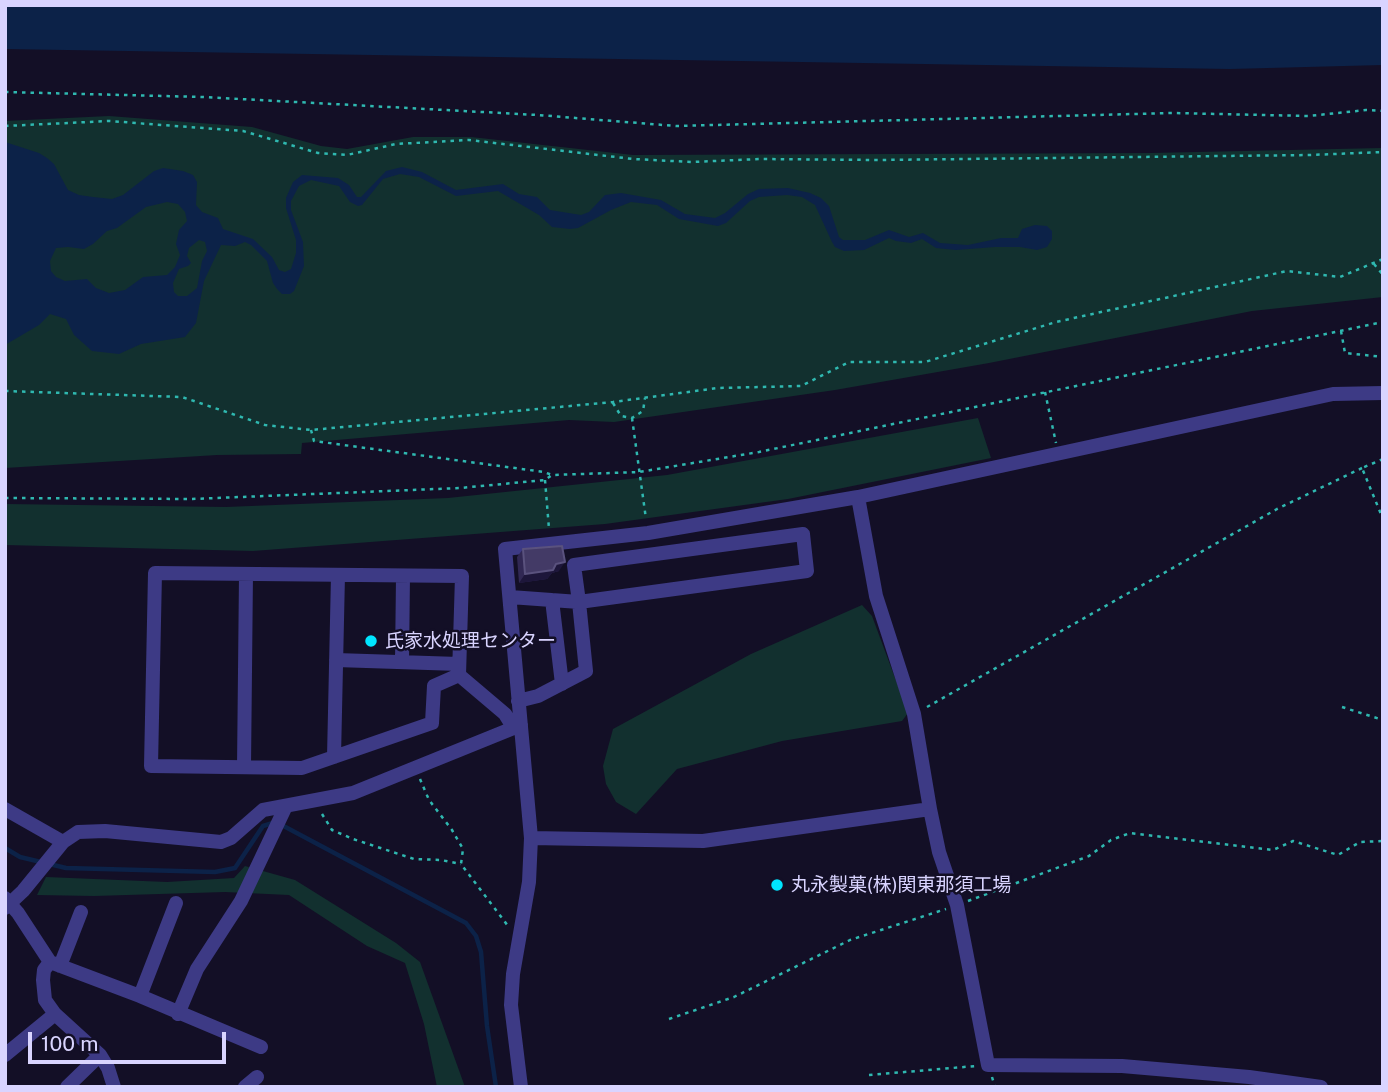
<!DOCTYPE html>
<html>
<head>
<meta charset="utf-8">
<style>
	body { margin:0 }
	#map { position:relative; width:1388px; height:1092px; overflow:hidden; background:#130f26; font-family:"Public Sans",sans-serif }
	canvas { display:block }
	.frame { position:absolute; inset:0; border:7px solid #d9d4ff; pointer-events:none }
	.scale { position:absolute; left:28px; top:1032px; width:198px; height:32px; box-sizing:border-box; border:4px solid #d9d4ff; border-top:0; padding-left:9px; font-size:21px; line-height:24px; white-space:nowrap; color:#d9d4ff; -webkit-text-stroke:5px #130f26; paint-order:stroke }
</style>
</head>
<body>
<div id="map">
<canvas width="1388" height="1092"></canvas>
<div class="frame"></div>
<div class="scale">100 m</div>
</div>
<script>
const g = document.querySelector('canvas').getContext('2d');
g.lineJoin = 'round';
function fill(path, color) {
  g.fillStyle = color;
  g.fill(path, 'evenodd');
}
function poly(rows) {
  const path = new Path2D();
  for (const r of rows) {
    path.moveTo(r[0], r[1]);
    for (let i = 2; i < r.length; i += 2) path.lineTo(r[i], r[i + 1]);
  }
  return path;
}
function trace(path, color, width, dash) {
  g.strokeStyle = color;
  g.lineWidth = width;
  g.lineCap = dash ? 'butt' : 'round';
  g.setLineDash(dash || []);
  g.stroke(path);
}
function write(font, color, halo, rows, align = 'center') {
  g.font = font + ' "Public Sans","Noto Sans JP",sans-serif';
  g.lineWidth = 5;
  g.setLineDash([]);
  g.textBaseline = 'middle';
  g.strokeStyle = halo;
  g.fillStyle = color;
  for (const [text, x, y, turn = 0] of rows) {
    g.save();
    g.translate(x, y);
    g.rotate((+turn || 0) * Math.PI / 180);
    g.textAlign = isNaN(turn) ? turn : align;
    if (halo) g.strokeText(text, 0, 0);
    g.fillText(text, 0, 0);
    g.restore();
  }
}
fill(poly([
	[109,116,252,127,321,146,347,149,413,137,471,137,633,155,1150,153,1383,148,1383,297,1252,311,989,363,835,390,614,422,569,420,302,443,301,454,217,455,5,468,5,121],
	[978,418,991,458,788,499,605,524,253,551,5,545,5,504,226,507,448,498,667,475],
	[862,605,872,616,908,713,902,721,782,741,677,769,636,814,616,802,606,784,603,766,613,729,751,654],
	[245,866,295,880,396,943,420,962,465,1087,437,1087,424,1024,405,963,367,946,289,895,225,892,94,896,37,895,46,877,167,882,234,878]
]), '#12302f');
fill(poly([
	[5,5,1383,5,1383,65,1230,69,5,49],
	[5,142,39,153,47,158,54,164,68,190,79,195,93,197,112,199,123,195,154,171,163,168,183,171,193,175,197,182,196,205,202,212,218,218,223,229,253,239,272,257,279,270,285,272,291,269,296,253,296,240,286,208,286,198,293,182,302,175,338,178,349,185,357,197,361,197,386,171,402,167,422,172,456,190,503,184,519,194,537,197,550,210,581,215,589,212,605,195,621,193,661,200,685,214,715,218,725,213,748,194,759,189,788,188,810,193,821,198,829,206,839,237,843,240,865,240,889,230,909,237,923,233,940,243,968,245,1001,238,1018,238,1022,229,1035,225,1047,226,1052,231,1052,239,1047,247,1037,250,1020,247,995,247,956,250,936,248,922,239,911,243,896,241,889,238,864,250,844,251,835,247,832,242,815,205,802,197,787,195,759,197,750,201,726,223,718,226,679,219,657,205,631,202,611,210,578,228,570,229,552,227,539,215,498,191,456,196,419,177,400,174,383,179,362,205,358,206,350,202,339,186,311,180,299,186,291,201,291,210,303,242,304,266,294,291,290,294,282,294,277,289,273,283,267,261,251,245,245,242,235,246,221,245,204,281,196,323,185,337,141,344,119,354,92,351,74,335,66,319,50,314,39,325,5,345],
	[167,202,178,204,185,212,187,221,179,230,176,244,180,255,175,267,167,275,143,277,125,290,109,293,96,288,87,279,65,281,56,277,51,271,50,261,56,248,68,247,84,249,93,244,107,231,117,228,146,207],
	[199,240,205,242,207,251,202,261,197,288,187,296,178,296,174,292,173,283,179,269,188,266,191,263,187,256,189,248]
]), '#0c2248');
trace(poly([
	[5,848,20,857,66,868,215,872,235,868,263,826,276,822,466,923,476,936,481,952,487,1026,496,1087]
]), '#0c2248', 4.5);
trace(poly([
	[5,92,203,97,538,115,676,126,1172,113,1309,116,1366,110,1383,111],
	[5,126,109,121,243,131,318,153,347,155,396,144,469,140,633,159,692,162,760,159,879,160,1310,155,1383,152],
	[1374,264,1383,275],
	[1341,331,1345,353,1383,357],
	[5,391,182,397,265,425,311,430,613,402,718,388,801,386,849,362,925,362,1056,322,1287,271,1340,277,1383,259],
	[1045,392,1056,443],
	[613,403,621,416,632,418,643,411,645,398],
	[632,418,646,519],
	[311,430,314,441,544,472,552,475],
	[1383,459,1362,468,1383,519],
	[545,480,549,529],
	[5,498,192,499,460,488,545,480,552,475,639,472,759,452,1383,322],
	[927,707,1277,509,1362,468],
	[1342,707,1383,720],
	[420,779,429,800,452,830,463,849,461,864,508,926],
	[322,814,332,830,353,839,414,859,441,860,461,864],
	[968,901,1089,856,1111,840,1130,833,1273,850,1293,841,1338,855,1360,842,1383,841],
	[669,1019,734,997,850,940,946,909],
	[869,1075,976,1066],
	[992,1077,995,1087]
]), '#2fb8b0', 2.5, [3.5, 5]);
trace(poly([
	[858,497,876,596,914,714,930,809],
	[510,597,579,602,574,565,803,534,807,571,579,602,586,671,538,696,518,701],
	[552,600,562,684],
	[336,660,459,664],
	[402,662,403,576],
	[459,675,434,686,432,723,302,768,151,766,155,573,462,576,459,675,505,714,513,727],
	[334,757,338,575],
	[244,767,246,574],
	[5,809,63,842],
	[531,838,703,841,930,809,939,852,957,905,988,1065,1122,1066,1249,1077,1321,1087],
	[5,898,18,913,50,962,140,996,261,1047],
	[5,908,23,891,63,842,78,832,105,831,221,842,231,838,263,810,353,793,521,725],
	[50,962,44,970,43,980,45,1000,55,1014,100,1055,108,1068,114,1087],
	[60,966,81,912],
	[140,996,176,903],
	[178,1014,197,969,241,901,286,806],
	[5,1055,55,1014],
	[67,1087,100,1055],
	[245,1087,257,1077],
	[521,1087,511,1005,513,974,529,882,531,838,505,549,648,533,858,497,1333,394,1383,393]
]), '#3d3a85', 14);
fill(poly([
	[523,549,559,571,552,573,547,579,519,583,517,557]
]), '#312854');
fill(poly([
	[565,562,559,571,552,573,547,579,519,583,525,574]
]), '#1d163a');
const building = poly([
	[562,546,565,562,556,564,553,570,525,574,523,549,562,546]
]);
fill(building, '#433a66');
trace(building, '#5a527e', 2);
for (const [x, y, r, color] of [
	[371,641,7,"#00e5ff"],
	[777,885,7,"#00e5ff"]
]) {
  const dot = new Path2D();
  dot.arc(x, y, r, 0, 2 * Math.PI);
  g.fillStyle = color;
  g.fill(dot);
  trace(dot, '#130f26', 2.5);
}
write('19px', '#d9d4ff', '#130f26', [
	["氏家水処理センター",385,641],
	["丸永製菓(株)関東那須工場",791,885]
], 'left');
</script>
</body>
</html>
